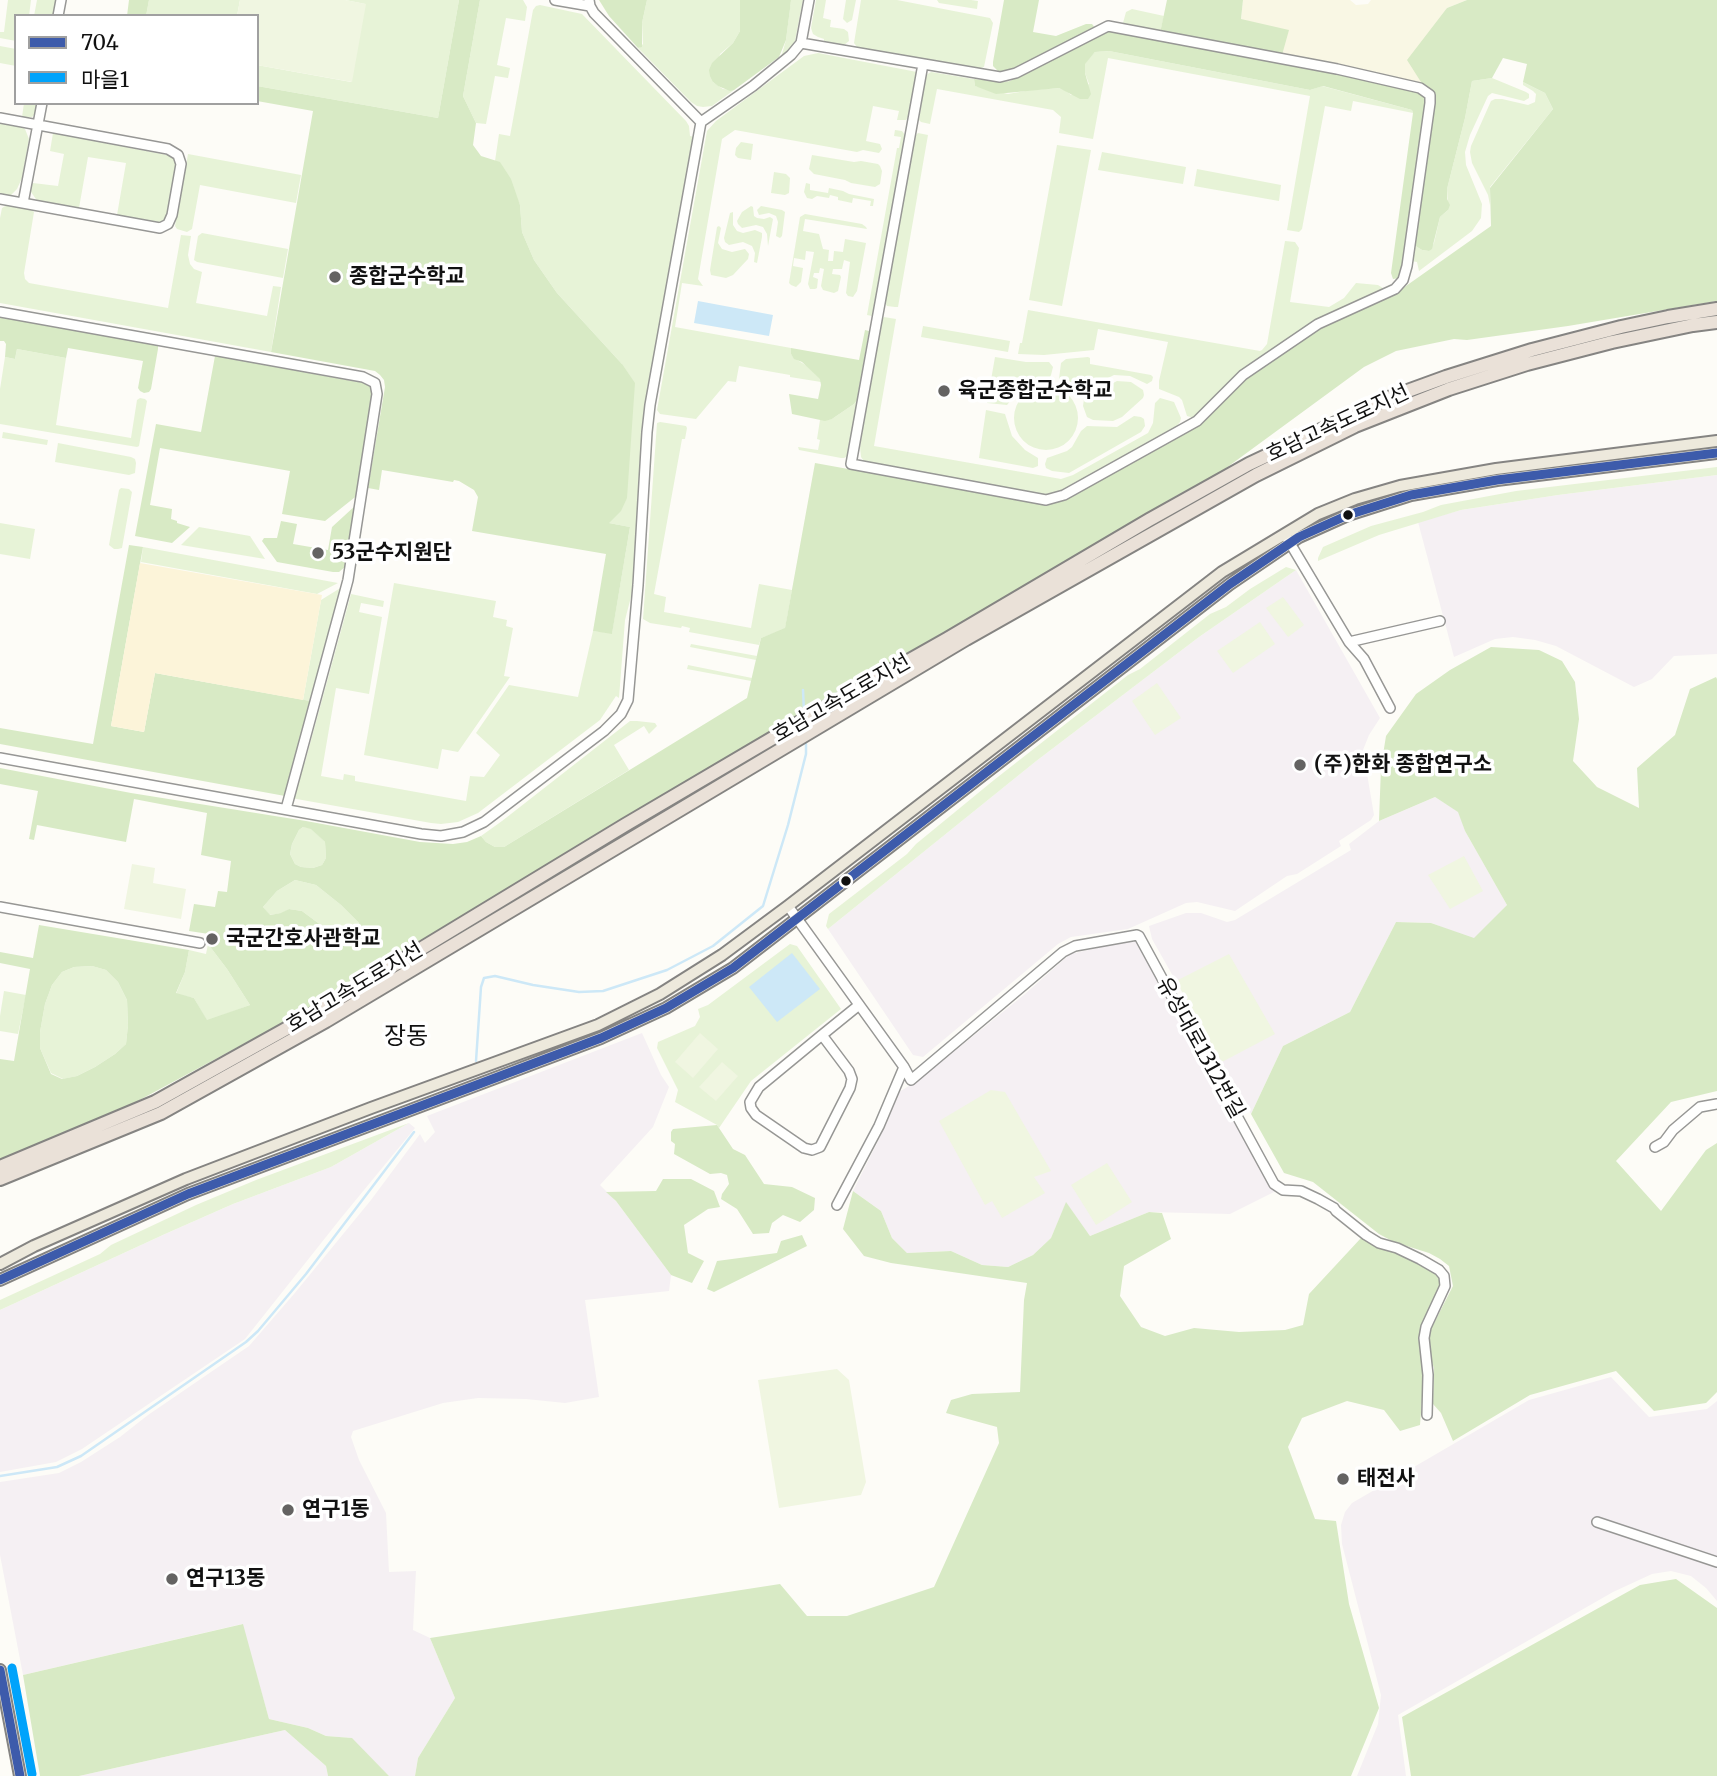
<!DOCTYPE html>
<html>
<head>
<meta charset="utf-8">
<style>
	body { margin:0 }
	#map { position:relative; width:1717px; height:1776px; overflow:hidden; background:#fdfcf7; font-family:Merriweather,"Noto Sans KR",serif }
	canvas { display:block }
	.legend { position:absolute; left:14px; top:14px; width:245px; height:91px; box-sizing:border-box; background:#fff; border:2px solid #a0a0a0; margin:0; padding:9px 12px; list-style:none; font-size:21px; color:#111 }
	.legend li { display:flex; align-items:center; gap:14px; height:35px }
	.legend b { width:35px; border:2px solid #a0a0a0 }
</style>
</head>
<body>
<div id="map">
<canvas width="1717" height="1776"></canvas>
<ul class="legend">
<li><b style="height:9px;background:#3d5bab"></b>704</li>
<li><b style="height:9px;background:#00a3fb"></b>마을1</li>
</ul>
</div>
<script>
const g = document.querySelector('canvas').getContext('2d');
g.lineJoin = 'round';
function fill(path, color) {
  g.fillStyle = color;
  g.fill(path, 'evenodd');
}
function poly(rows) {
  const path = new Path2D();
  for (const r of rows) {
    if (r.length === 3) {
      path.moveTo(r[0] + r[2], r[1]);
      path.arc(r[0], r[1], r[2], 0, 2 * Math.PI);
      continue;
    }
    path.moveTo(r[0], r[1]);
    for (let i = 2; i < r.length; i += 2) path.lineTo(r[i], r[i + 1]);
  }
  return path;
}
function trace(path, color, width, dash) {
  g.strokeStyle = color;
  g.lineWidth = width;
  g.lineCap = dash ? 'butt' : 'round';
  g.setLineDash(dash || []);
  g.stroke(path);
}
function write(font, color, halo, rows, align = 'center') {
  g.font = font + ' Merriweather,"Noto Sans KR",serif';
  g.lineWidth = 7;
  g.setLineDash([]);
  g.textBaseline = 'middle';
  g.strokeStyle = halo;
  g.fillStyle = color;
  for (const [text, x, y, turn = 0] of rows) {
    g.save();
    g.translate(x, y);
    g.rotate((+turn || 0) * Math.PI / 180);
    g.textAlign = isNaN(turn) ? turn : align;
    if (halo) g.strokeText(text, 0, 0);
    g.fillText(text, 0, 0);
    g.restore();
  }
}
fill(poly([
	[1717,475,1717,654,1674,656,1652,679,1634,687,1556,646,1535,640,1513,637,1495,639,1454,657,1418,522,1461,510,1558,495],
	[1296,570,1380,718,1369,735,1363,750,1374,815,1371,820,1339,841,1341,846,1297,874,1287,876,1235,911,1197,902,1186,903,1128,929,1071,937,1058,944,923,1057,913,1055,828,929,1035,762,1199,637],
	[1435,797,1459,812,1465,831,1507,905,1474,939,1431,923,1396,922,1350,1012,1283,1046,1251,1114,1152,939,1149,926,1186,913,1201,913,1227,922,1235,920,1351,850,1349,844,1379,821],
	[1129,941,1139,942,1278,1190,1230,1214,1149,1212,1090,1236,1066,1203,1051,1238,1033,1255,1008,1267,982,1265,951,1251,907,1253,892,1238,881,1211,853,1191,879,1139,899,1092,919,1080,1025,994,1070,954],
	[642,1033,661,1075,669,1087,653,1127,600,1185,616,1201,671,1275,669,1291,585,1300,599,1397,565,1403,526,1399,478,1398,443,1403,353,1431,351,1437,359,1460,386,1513,389,1572,416,1571,413,1630,430,1638,455,1698,418,1758,415,1776,389,1776,351,1738,326,1736,308,1728,269,1719,242,1624,23,1675,0,1555,0,1482,59,1473,81,1462,120,1437,148,1415,249,1346,294,1294,371,1200,420,1134,425,1143,435,1132,427,1116],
	[409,1123,415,1128,341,1218,245,1339,82,1449,56,1462,0,1472,0,1310,165,1234,233,1204,331,1167],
	[1611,1377,1649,1417,1707,1409,1717,1401,1717,1601,1706,1588,1691,1576,1671,1571,1652,1574,1613,1592,1398,1715,1406,1776,1357,1776,1378,1724,1381,1695,1342,1544,1341,1525,1345,1512,1352,1503,1529,1400],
	[285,1730,326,1766,328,1776,79,1776]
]), '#f5f0f3');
fill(poly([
	[1243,0,1350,0,1356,5,1368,4,1371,0,1467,0,1447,8,1425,88,1282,55,1241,19]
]), '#f9f7e4');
fill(poly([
	[8,0,31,0,29,16,16,16,16,41,0,38,0,32,4,32],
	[37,0,57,0,54,16,34,16],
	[149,0,240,0,237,16,146,16],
	[345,0,459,0,438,118,257,86,257,65,351,82,365,4],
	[480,0,523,0,527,7,525,21,506,18,497,65,510,68,508,78,495,76,486,124,476,123,463,96],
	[647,0,740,0,740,31,733,43,720,54,713,82,723,89,734,90,712,106,703,107,697,106,691,102,638,48,639,48,643,44,642,23],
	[791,0,803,0,795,41,789,51,777,60,782,54,786,40],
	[816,0,826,0,823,18,831,20,830,27,844,29,848,32,849,41,844,45,824,42,824,39,818,37,813,34,811,28],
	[846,0,856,0,852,20,847,23,843,19],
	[861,0,897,0,990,18,993,23,984,67,978,69,857,47,854,43],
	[937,0,971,0,978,1,977,9,939,3],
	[540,5,582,14,686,121,689,126,690,136,694,137,646,405,633,589,625,620,619,698,616,696,600,720,478,813,458,822,441,824,431,823,291,798,301,762,305,762,351,594,384,601,383,607,361,603,359,612,382,617,369,694,336,688,321,776,343,780,344,774,355,776,355,781,466,801,470,776,484,777,500,755,476,733,509,685,578,697,593,631,612,633,630,527,609,523,622,364,557,293,534,260,522,232,520,205,500,163,495,161,499,134,510,136,533,10,536,6],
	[1132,9,1164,16,1160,33,1124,25,1123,23,1126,12],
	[0,46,16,49,16,66,0,63],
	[1109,51,1310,90,1322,86,1412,110,1413,113,1353,101,1351,111,1325,106,1302,229,1299,232,1287,230,1310,96,1108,58,1093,139,1059,133,1061,117,1053,110,937,89,930,124,921,122,919,120,926,75,931,72,974,79,975,86,1008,94,1031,90,1059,88,1066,91,1071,95,1089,84,1085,73,1084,64,1095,52],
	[818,53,917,72,908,117,906,120,897,120,899,111,873,106,866,141,880,144,882,149,879,153,863,150,857,152,735,130,722,139,698,279,703,286,682,283,675,327,791,348,791,354,794,358,807,366,821,379,821,382,790,377,790,375,739,366,736,382,728,381,696,419,660,414,657,410,707,131,716,121,804,56],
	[1492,78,1526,92,1529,94,1529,98,1524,101,1492,93,1488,96,1470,135,1465,152,1466,165,1482,204,1481,218,1472,231,1419,271,1417,262,1411,261,1414,245,1422,250,1429,251,1434,243,1440,217,1448,210,1447,189,1465,118,1472,81],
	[1523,82,1545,93,1553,109,1490,187,1490,205,1488,195,1472,163,1470,152,1471,146,1491,101,1495,99,1502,99,1528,105,1535,102,1536,94,1533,91,1523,85],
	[24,103,38,103,37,112,32,117,22,117],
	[0,122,21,126,25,129,29,139,22,178,17,189,10,196,0,196],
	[895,130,902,131,905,135,872,316,867,315,897,148,899,148,901,137,894,136],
	[53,133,172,156,175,160,176,165,167,218,160,222,153,223,117,215,126,163,88,157,79,208,38,202,31,192,31,185,33,183,58,186,64,154,50,151],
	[918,133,928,135,898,307,895,307,887,306,884,301,915,136],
	[741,142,753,144,751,160,738,158,735,155,736,148],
	[1057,145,1091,150,1062,306,1029,300],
	[1102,152,1186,167,1183,184,1098,170],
	[188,154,301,175,296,203,200,185,192,229,187,232,177,229,175,226],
	[812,155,854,162,861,161,878,164,880,166,882,171,880,184,875,187,851,183,845,180,814,174,809,169],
	[1197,169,1281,185,1279,201,1194,186],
	[774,172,786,174,790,178,789,193,785,195,771,193],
	[806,183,810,184,810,190,828,193,829,188,843,191,849,194,874,199,873,206,870,206,871,201,853,198,852,203,838,200,838,197,830,195,829,198,817,196,812,199,807,198,804,192],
	[7,205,32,210,34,212,24,273,25,279,29,283,168,308,181,235,191,236,188,255,190,264,194,269,202,272,196,303,267,316,273,286,281,287,271,352,0,303,0,218,2,208],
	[751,206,753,207,754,216,757,218,764,219,770,217,773,219,768,246,767,234,763,227,756,225,742,228,738,224,737,221,742,212],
	[761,206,782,210,785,212,782,236,780,238,776,236,778,222,776,216,769,213,759,215,757,210],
	[733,212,733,225,737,231,743,233,755,230,762,233,762,237,757,263,754,262,755,253,752,246,743,242,729,245,725,242,724,238,730,213],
	[805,214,862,224,866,227,867,229,805,219,803,231,819,234,823,249,829,250,828,261,833,261,834,251,843,252,845,239,866,243,857,291,853,297,848,296,846,293,850,262,844,260,842,269,833,269,832,274,840,275,841,277,838,291,834,293,823,290,821,286,824,269,820,268,819,273,814,273,813,277,818,279,817,288,815,289,810,289,808,284,814,252,806,251,805,260,794,258,793,266,803,268,801,282,796,287,791,285,789,283,800,217],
	[719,226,721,228,718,243,722,249,732,252,745,249,749,254,748,259,733,275,726,278,711,275,710,270,717,227],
	[202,233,288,249,283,278,197,262,194,260,198,236],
	[1285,241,1295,242,1299,248,1290,302,1329,307,1344,298,1356,283,1378,285,1386,290,1330,313,1307,326,1262,356,1246,367,1229,382,1194,418,1187,416,1182,400,1179,397,1159,389,1159,381,1168,342,1098,329,1094,350,1044,355,1018,354,1020,343,1022,343,1028,310,1260,351,1262,350,1267,344],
	[884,317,896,319,874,446,1061,479,1073,475,1148,433,1153,423,1155,403,1160,398,1174,402,1181,418,1180,422,1176,427,1067,490,1046,497,866,464,861,457,860,447,880,322],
	[923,326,1010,341,1008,352,921,337],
	[17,349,66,358,56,425,131,438,137,400,140,398,145,399,147,401,139,446,137,447,0,424,0,389,5,357,15,359],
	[995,357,1026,362,1049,362,1053,367,1051,375,1050,377,1035,381,1022,387,1007,405,987,403],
	[1088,357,1090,358,1090,364,1151,375,1153,377,1152,381,1147,384,1130,376,1114,375,1080,392,1076,392,1059,379,1061,363,1066,359],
	[1117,381,1131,382,1143,390,1144,395,1143,398,1122,417,1113,421,1093,420,1087,417,1083,406,1084,399],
	[1046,418,32],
	[857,400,848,456,844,458,841,458,799,450,798,447,818,450,820,440,817,439,820,420,832,419,854,404],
	[986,410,1005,414,1012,436,1025,450,1038,458,1038,466,1033,468,979,458],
	[1134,416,1141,417,1144,419,1145,426,1141,432,1069,473,1052,471,1046,468,1045,464,1047,458,1067,451,1072,447,1081,431,1087,426,1117,427],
	[660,422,686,426,687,428,685,439,682,439,654,594,666,597,664,612,751,628,759,584,792,590,785,629,761,638,759,645,689,632,690,628,682,626,681,628,650,623,643,619,657,423],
	[3,432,48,440,47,445,2,438],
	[58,443,131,457,135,459,136,463,135,473,129,475,55,462],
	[1717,467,1717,475,1558,495,1461,510,1379,535,1318,561,1318,558,1323,547,1371,526,1423,512,1441,505,1516,491],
	[121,488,129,489,132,492,122,548,118,549,114,549,109,545,119,490],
	[0,523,35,529,30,559,0,554],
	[199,527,250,536,265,559,181,545],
	[143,547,338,583,317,594,141,562],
	[1286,567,1296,570,1199,637,1035,762,828,929,826,926,829,914,907,854,916,844,994,780,1128,675,1140,669,1210,614,1226,607,1250,589],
	[394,583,496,601,493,617,507,620,506,626,513,628,504,676,510,677,458,752,442,749,438,769,364,755],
	[342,587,343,590,310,701,303,700,321,600],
	[691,644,757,656,756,660,690,647],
	[688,665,752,678,751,681,687,669],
	[630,721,637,721,655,723,657,726,649,734,644,726,614,745,629,770,504,847,495,847,486,842,481,836,502,821],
	[303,827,311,828,325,842,326,858,322,865,313,868,301,867,295,864,290,854,292,844,299,830],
	[295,880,316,885,341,905,359,923,358,936,351,943,345,943,302,911,289,909,283,913,269,915,263,907,277,891],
	[208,944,227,969,250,1005,207,1021,194,998,176,994,185,972,189,950,206,954],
	[790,944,797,946,841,1009,751,1081,719,1128,717,1125,675,1102,678,1090,657,1048,658,1042,695,1026,700,1017,698,1009,708,1005],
	[92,966,106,970,118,982,127,1000,128,1025,126,1044,115,1054,95,1067,77,1076,63,1079,51,1073,40,1048,40,1032,45,1004,52,985,62,972,74,967],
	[4,991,26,995,18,1034,0,1031,0,1016],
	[409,1123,331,1167,233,1204,165,1234,0,1310,0,1300,100,1254,111,1245,196,1205,256,1180]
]), '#e7f3d7');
fill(poly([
	[129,0,149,0,146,16,127,16],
	[459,0,480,0,463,96,476,123,473,145,481,156,500,162,511,179,520,205,522,232,534,260,557,293,622,364,635,383,627,498,621,511,609,523,630,527,612,634,593,631,606,554,472,531,478,497,474,490,459,481,454,480,453,482,382,470,379,490,368,488,385,387,384,380,380,375,375,371,271,352,313,111,257,101,257,86,438,118],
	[599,0,647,0,642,23,642,47,638,48,609,16],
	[740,0,791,0,790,9,786,40,779,57,734,90,730,91,718,86,713,82,710,76,709,70,712,63,733,43,740,31],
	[1004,0,1039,0,1033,32,1056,36,1086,24,1092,24,1096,29,1021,68,1003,73,999,72,993,66,993,62],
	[1167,0,1243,0,1241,19,1289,30,1282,55,1160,33],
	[1467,0,1717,0,1717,301,1568,326,1467,340,1454,339,1396,351,1364,367,1222,471,1174,497,964,623,650,806,379,965,325,1000,134,1103,42,1144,0,1159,0,1059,14,1061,30,969,0,963,0,952,33,958,39,925,189,950,185,972,176,993,194,998,207,1020,250,1005,227,969,208,944,209,934,189,931,194,904,215,907,218,891,227,892,231,861,201,855,207,813,134,799,126,842,37,825,34,840,29,839,38,791,0,784,0,768,131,793,306,821,420,842,453,844,467,842,481,836,486,842,495,847,504,847,747,698,761,638,785,628,815,463,1047,505,1066,500,1200,424,1244,377,1320,328,1396,293,1491,226,1490,188,1553,109,1545,93,1523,82,1527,64,1503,58,1492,78,1472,81,1465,118,1447,189,1447,199,1450,205,1448,210,1440,217,1432,249,1429,251,1422,250,1414,245,1433,101,1407,60,1447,8],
	[303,827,311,829,325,842,326,858,322,865,313,868,301,867,295,864,290,854,292,844,299,830],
	[295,880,316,885,341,905,359,923,358,936,351,943,345,943,302,911,289,909,281,913,270,915,263,907,277,891],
	[92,966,106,970,118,982,127,1000,128,1025,126,1044,115,1054,95,1067,77,1076,62,1079,51,1074,40,1048,40,1032,45,1004,52,985,62,972,74,967],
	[1111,30,1334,72,1417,91,1426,96,1427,99,1404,266,1400,278,1393,279,1391,273,1413,113,1412,110,1323,86,1310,90,1109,51,1095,52,1085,64,1085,73,1091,94,1088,99,1080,99,1059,88,996,94,975,86,974,79,1003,82,1010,81,1104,32],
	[0,315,153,341,158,346,158,349,151,389,149,392,144,393,140,391,138,388,143,361,68,348,66,358,17,349,15,359,5,357,6,344,4,341,0,341],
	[865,330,869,331,857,400,854,404,832,419,825,421,792,414,789,394,818,399,821,385,820,379,802,362,794,359,791,354,791,348,859,360],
	[215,356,369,384,372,386,373,394,359,494,325,521,282,514,290,471,160,448,150,505,172,509,171,519,177,521,177,523,190,527,172,543,135,536,156,424,201,432],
	[356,505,346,566,339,572,333,572,277,562,262,541,264,538,277,538,281,521,297,524,293,544,328,550,332,527],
	[129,545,143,547,111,726,144,732,155,673,310,701,285,796,0,744,0,728,93,744],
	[1491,647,1539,650,1562,661,1575,682,1579,719,1573,761,1597,787,1639,808,1637,768,1675,735,1690,689,1716,677,1717,679,1717,1091,1671,1102,1616,1161,1661,1211,1706,1150,1717,1143,1717,1392,1706,1403,1654,1411,1616,1371,1530,1395,1453,1441,1441,1413,1433,1404,1434,1368,1430,1356,1429,1341,1431,1329,1453,1286,1449,1266,1440,1259,1429,1253,1394,1242,1379,1234,1313,1182,1284,1173,1251,1114,1283,1046,1350,1012,1396,922,1431,923,1474,938,1507,905,1465,831,1458,812,1435,797,1379,821,1381,767,1386,736,1416,694,1450,670],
	[717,1125,733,1149,745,1155,764,1184,792,1187,815,1198,814,1210,800,1222,783,1215,772,1223,769,1233,753,1234,737,1209,721,1199,722,1194,729,1184,727,1175,721,1173,710,1174,674,1154,675,1144,671,1141,671,1132,673,1129],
	[663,1179,691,1179,714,1191,720,1207,708,1209,684,1225,688,1253,704,1261,692,1283,671,1275,616,1201,606,1192,656,1191],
	[853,1191,881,1211,892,1238,907,1253,951,1251,982,1265,1008,1267,1033,1255,1051,1238,1066,1202,1090,1236,1149,1212,1162,1213,1171,1239,1124,1266,1120,1296,1141,1327,1165,1336,1194,1328,1239,1332,1285,1330,1303,1325,1309,1294,1361,1238,1400,1253,1446,1279,1421,1334,1420,1347,1424,1374,1420,1425,1400,1431,1384,1410,1347,1401,1302,1418,1288,1447,1315,1519,1336,1521,1349,1604,1379,1708,1351,1776,415,1776,418,1758,455,1698,430,1638,780,1584,807,1616,847,1616,934,1587,999,1443,997,1427,946,1413,951,1400,972,1394,1020,1392,1024,1300,1027,1283,891,1263,864,1256,843,1229],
	[802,1235,807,1246,714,1292,707,1289,717,1261,777,1253,781,1241],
	[1676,1579,1717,1608,1717,1776,1411,1776,1402,1717,1640,1585],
	[243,1624,269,1719,308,1728,326,1736,352,1738,389,1776,328,1776,326,1766,285,1730,79,1776,40,1776,23,1675]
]), '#d8eac5');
fill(poly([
	[140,563,322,595,303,700,155,673,144,732,111,726]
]), '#fcf4d9');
fill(poly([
	[240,0,345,0,366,4,352,82,257,65,257,16,237,16],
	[1283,597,1304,625,1288,637,1266,608],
	[1260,622,1275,644,1233,673,1217,651],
	[1157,683,1181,718,1155,735,1132,701],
	[1464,856,1483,891,1450,909,1428,875],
	[132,864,155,868,153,883,186,889,181,919,124,909],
	[1229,954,1275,1034,1222,1062,1176,981],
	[700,1033,718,1049,693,1078,675,1062],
	[722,1062,738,1076,716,1101,699,1087],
	[991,1090,1005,1092,1051,1171,1034,1177,1045,1193,1002,1218,992,1201,985,1205,939,1121],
	[1107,1163,1132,1202,1096,1225,1071,1185],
	[837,1369,849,1380,866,1482,861,1495,779,1508,758,1380]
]), '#f0f6e1');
fill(poly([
	[698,301,773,315,769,336,694,323],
	[792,953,820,989,777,1022,749,987]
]), '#cde8f7');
trace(poly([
	[803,690,804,712],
	[476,1061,481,987,484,978,495,976,533,985,579,992,603,991,667,970,713,946,763,906,788,825,806,754,806,744],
	[0,1476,57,1467,81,1456,246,1342,258,1331,306,1274,414,1132]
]), '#cde8f7', 2.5);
const minor = poly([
	[555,0,590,6],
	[589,0,590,6,594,13,701,122],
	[58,16,61,0],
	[801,43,1000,77,1016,73,1108,26,1337,69,1420,88,1430,95,1430,103,1407,266,1403,280,1395,289,1318,324,1243,375,1197,421,1064,495,1046,500,851,464,923,64],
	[0,118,168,149,178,155,181,164,172,215,168,224,160,228,0,199],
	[23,203,42,103],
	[0,312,363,377,375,383,377,394,348,580,286,809],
	[1287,538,1349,642,1364,659,1390,708],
	[1349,642,1440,621],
	[0,758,421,834,441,836,463,832,484,822,604,731,621,714,628,700,638,585,647,432,650,405,701,122,753,86,791,55,801,43,809,0],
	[788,906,904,1067,911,1080,1063,952,1075,946,1137,935,1139,936,1274,1184,1283,1190,1301,1191,1318,1199,1334,1208,1336,1211,1366,1235,1379,1243,1397,1248,1420,1259,1439,1270,1444,1276,1445,1286,1426,1327,1424,1338,1428,1375,1427,1415],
	[0,907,200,943],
	[822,1035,849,1071,852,1079,850,1088,820,1147,812,1150,804,1148,756,1115,751,1108,750,1102,759,1087,822,1035,859,1005],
	[1655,1147,1664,1142,1673,1130,1700,1107,1717,1104],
	[837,1205,879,1126,904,1067],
	[1597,1522,1717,1562]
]);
const major = poly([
	[0,1264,34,1246,186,1179,371,1108,598,1025,660,994,722,955,788,906,1222,572,1318,514,1355,499,1400,486,1496,469,1717,441],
	[0,1280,188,1194,601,1038,666,1008,733,968,1230,584,1299,537,1348,515,1411,495,1497,480,1717,453],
	[0,1670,20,1776]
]);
const highway = poly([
	[0,1167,155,1102,320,1010,625,825,795,725,947,639,1149,520,1249,464,1391,397,1446,377,1532,350,1621,327,1668,317,1717,309],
	[0,1179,161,1113,326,1021,966,639,1256,475,1355,426,1449,389,1527,364,1612,342,1693,325,1717,322]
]);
trace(minor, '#979795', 12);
trace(major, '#858482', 14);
trace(highway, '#858482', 16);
trace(minor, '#fffffe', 9);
trace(major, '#ede9dc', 10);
trace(highway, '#eae1d8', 12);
trace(poly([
	[0,1280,188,1194,601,1038,666,1008,733,968,1230,584,1299,537,1348,515,1411,495,1497,480,1717,453],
	[0,1670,20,1776]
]), '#3d5bab', 9);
trace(poly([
	[12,1668,32,1774]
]), '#00a3fb', 9);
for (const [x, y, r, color] of [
	[335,277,7,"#646362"],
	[944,391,7,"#646362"],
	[1348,515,6,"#111"],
	[318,553,7,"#646362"],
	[1300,765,7,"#646362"],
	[846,881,6,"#111"],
	[212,939,7,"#646362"],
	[1343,1479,7,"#646362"],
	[288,1510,7,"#646362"],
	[172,1579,7,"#646362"]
]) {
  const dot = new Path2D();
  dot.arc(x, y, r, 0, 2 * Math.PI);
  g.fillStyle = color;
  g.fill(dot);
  trace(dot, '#fff', 2.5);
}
write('bold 21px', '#111', '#fff', [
	["종합군수학교",349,277],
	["육군종합군수학교",958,391],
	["53군수지원단",332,553],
	["(주)한화 종합연구소",1314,765],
	["국군간호사관학교",226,939],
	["태전사",1357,1479],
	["연구1동",302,1510],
	["연구13동",186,1579]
], 'left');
write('21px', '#111', '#fff', [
	["호남고속도로지선",1338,424,-25],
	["호남고속도로지선",842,699,-30],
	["호남고속도로지선",355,988,-31],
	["유성대로1312번길",1200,1048,61]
]);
write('24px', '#111', '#fff', [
	["장동",406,1037]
]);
</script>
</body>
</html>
